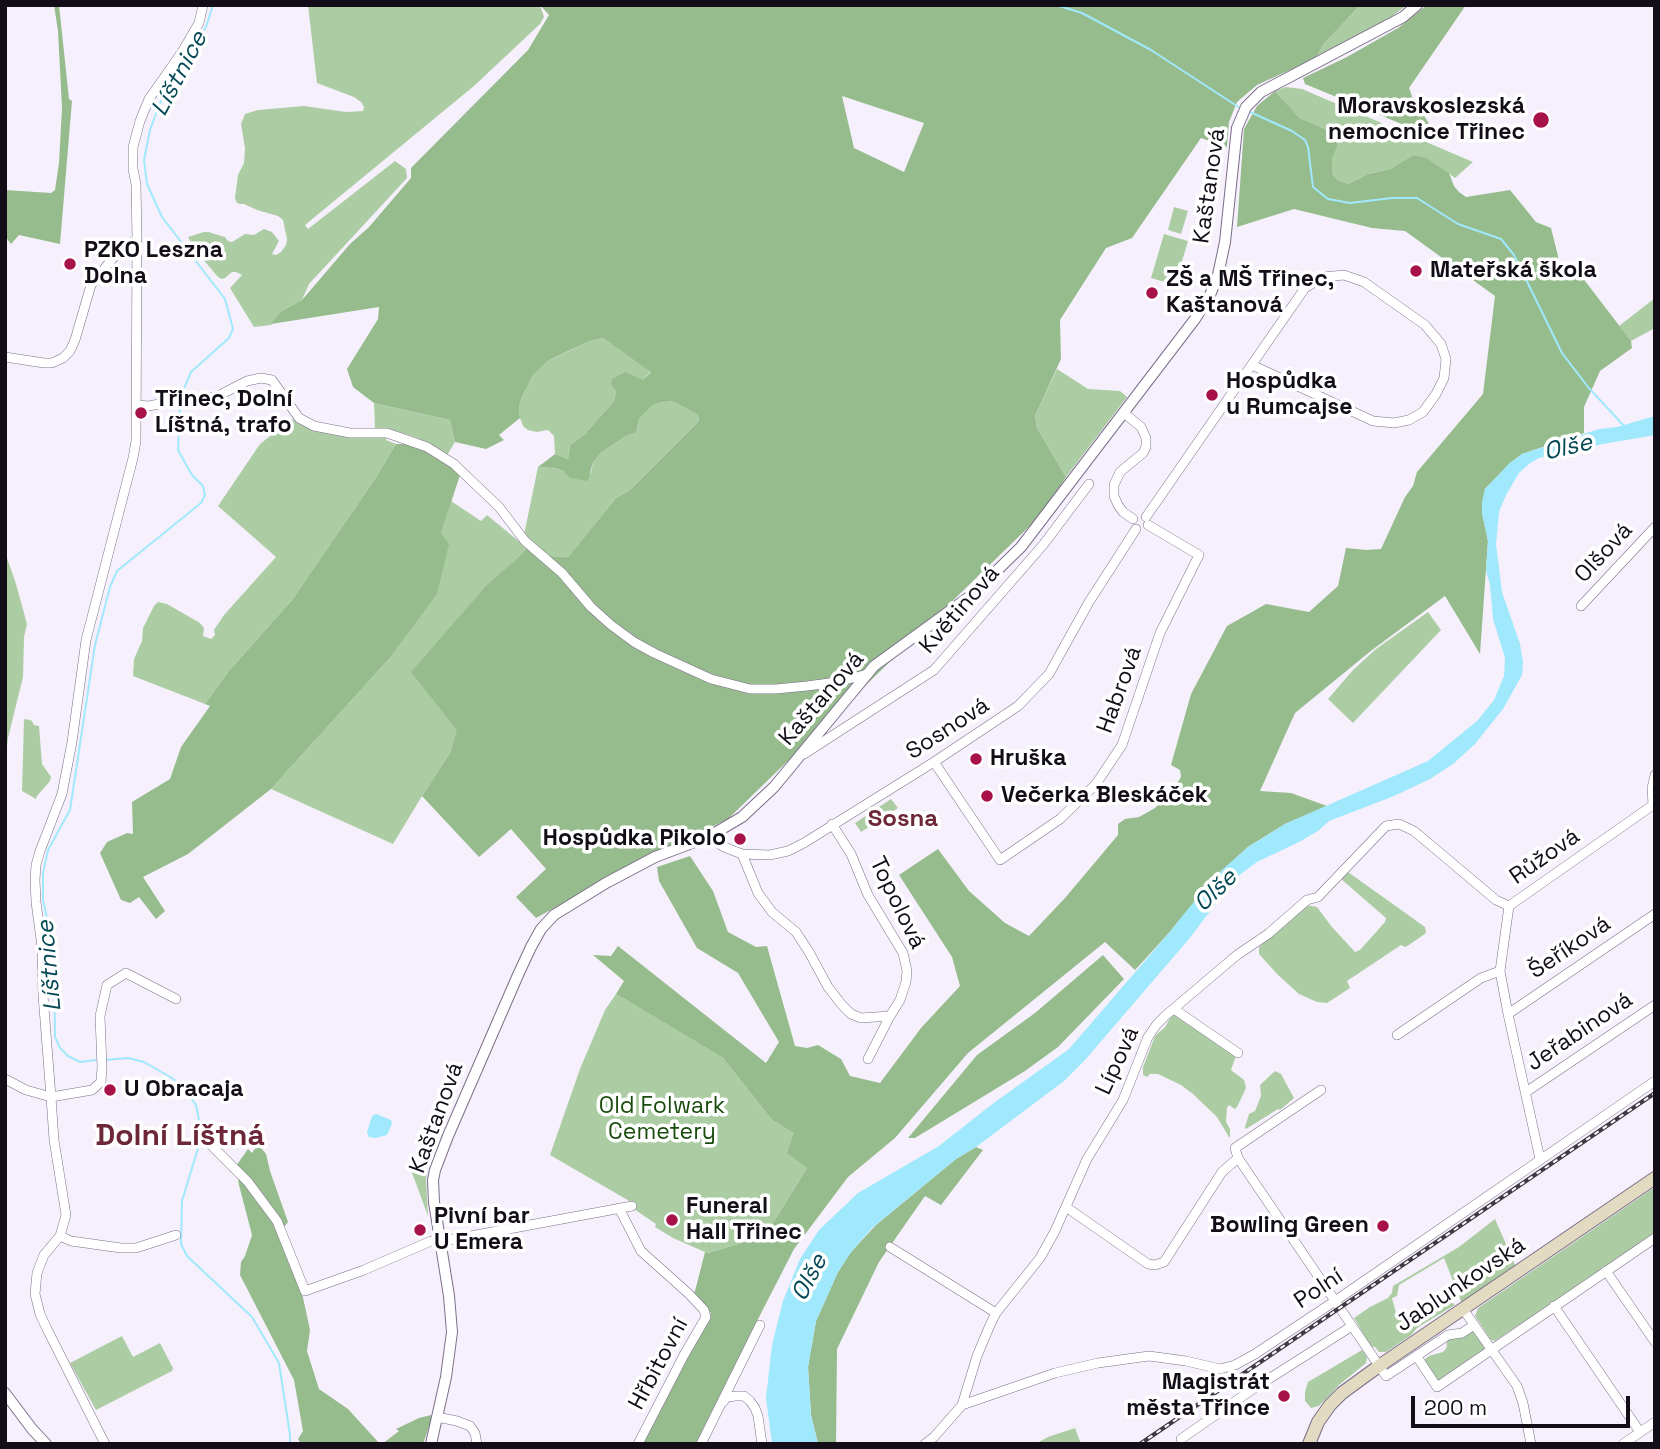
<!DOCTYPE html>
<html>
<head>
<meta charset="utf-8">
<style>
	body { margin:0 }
	#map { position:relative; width:1660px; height:1449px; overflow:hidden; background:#f6f0fc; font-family:"Space Grotesk",sans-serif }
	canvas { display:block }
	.frame { position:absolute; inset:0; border:7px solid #130d17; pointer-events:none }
	.scale { position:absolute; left:1411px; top:1396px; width:219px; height:32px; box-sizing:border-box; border:4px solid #130d17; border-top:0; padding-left:9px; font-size:21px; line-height:24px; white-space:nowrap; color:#130d17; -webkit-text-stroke:5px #fff; paint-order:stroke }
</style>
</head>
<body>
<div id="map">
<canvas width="1660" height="1449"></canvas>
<div class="frame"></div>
<div class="scale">200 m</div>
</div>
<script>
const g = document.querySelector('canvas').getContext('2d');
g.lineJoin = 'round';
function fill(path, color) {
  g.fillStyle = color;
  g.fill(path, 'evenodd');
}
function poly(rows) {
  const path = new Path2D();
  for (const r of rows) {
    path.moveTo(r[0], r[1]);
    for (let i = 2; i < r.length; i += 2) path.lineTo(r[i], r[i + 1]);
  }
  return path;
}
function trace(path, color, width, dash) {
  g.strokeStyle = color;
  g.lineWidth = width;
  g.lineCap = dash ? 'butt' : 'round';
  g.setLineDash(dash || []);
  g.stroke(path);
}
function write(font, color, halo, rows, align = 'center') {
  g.font = font + ' "Space Grotesk",sans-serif';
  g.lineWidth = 7;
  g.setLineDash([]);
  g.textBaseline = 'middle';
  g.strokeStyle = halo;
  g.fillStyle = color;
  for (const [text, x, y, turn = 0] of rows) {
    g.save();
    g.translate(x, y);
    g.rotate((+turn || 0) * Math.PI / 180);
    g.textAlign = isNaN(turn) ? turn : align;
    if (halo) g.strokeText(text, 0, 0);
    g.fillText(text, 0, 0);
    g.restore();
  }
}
fill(poly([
	[308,5,540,5,544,17,540,24,474,86,305,225,308,229,395,161,406,169,407,178,309,284,302,300,280,312,271,325,254,327,230,288,242,275,236,272,232,272,225,278,222,279,218,277,196,251,188,237,204,232,208,232,225,237,228,241,232,242,245,234,254,235,264,229,272,232,279,241,272,254,276,255,281,252,286,245,287,239,283,220,278,216,257,210,244,204,240,204,237,203,235,198,238,175,244,163,245,148,241,124,245,114,258,110,304,106,346,112,363,111,364,107,361,102,354,97,317,83],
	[1360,5,1407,5,1390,18,1316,58,1323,45],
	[1286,87,1302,89,1473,162,1455,178,1437,165,1413,155,1390,169,1368,174,1348,184,1337,180,1332,173,1332,159,1338,146,1335,135,1323,128,1300,118,1275,91],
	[1174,207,1188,211,1181,234,1168,230],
	[1164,234,1188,241,1175,285,1151,278],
	[1655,298,1655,328,1631,341,1619,326],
	[603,338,651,371,643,380,616,391,614,401,585,434,570,445,568,459,555,454,554,436,548,430,537,432,528,430,523,426,520,418,519,407,522,397,533,375,548,361,590,341],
	[1057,369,1088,389,1120,391,1127,397,1066,477,1037,428,1035,416],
	[672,401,698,415,699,421,630,490,616,498,568,557,549,556,524,535,538,467,552,468,564,471,591,473,593,462,602,452,626,436,636,433,639,419,652,406,658,403],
	[374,403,450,420,455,442,446,457,418,438,389,429,375,429],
	[292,419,325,430,387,435,386,440,396,444,375,479,292,600,228,672,205,704,133,676,134,659,142,641,143,628,154,606,158,602,167,604,200,623,204,628,203,636,211,639,215,635,214,630,224,615,276,557,218,506,260,444],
	[451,501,481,521,487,515,527,548,513,562,450,753,422,796,393,844,271,789,388,660,441,533],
	[5,552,16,584,27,624,24,637,23,677,8,738,5,761],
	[1428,612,1441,630,1353,723,1328,699,1353,670,1376,649],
	[24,719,30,720,32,721,34,725,39,726,42,764,51,777,50,781,37,796,36,799,22,791],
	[891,799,898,808,861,832,855,823],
	[1348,872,1425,927,1426,933,1409,945,1405,947,1401,945,1347,981,1350,988,1327,1003,1317,1002,1299,994,1278,975,1259,954,1259,947,1306,905,1317,907,1332,927,1355,952,1360,950,1385,922,1386,918,1341,879],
	[616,994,723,1058,772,1120,795,1133,807,1168,765,1236,708,1253,705,1252,673,1238,655,1227,656,1224,634,1209,631,1202,550,1155,580,1069,605,1010],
	[1175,1010,1237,1053,1231,1070,1244,1080,1246,1088,1237,1107,1235,1109,1229,1105,1227,1108,1226,1122,1230,1129,1230,1137,1229,1137,1217,1117,1193,1094,1181,1085,1158,1074,1150,1074,1147,1077,1143,1075,1143,1067,1155,1036,1165,1027],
	[1275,1071,1281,1074,1294,1098,1280,1110,1278,1109,1246,1129,1245,1127,1249,1114,1255,1111,1261,1096,1260,1085],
	[408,1162,428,1169,426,1179,428,1216],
	[1655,1187,1655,1233,1495,1341,1491,1340,1475,1316,1478,1308],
	[1495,1219,1516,1267,1462,1304,1444,1258,1399,1285,1397,1296,1392,1298,1396,1313,1402,1314,1406,1328,1448,1299,1455,1305,1425,1323,1417,1328,1411,1335,1386,1352,1379,1352,1375,1347,1371,1347,1354,1318,1370,1307,1388,1298,1392,1293,1393,1286,1459,1247],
	[1474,1330,1485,1348,1484,1350,1441,1380,1437,1380,1425,1362,1425,1359,1429,1356,1443,1352,1447,1347,1446,1339],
	[122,1336,133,1357,160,1343,173,1368,172,1371,96,1410,70,1363],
	[1362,1350,1367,1357,1366,1363,1339,1385,1319,1406,1311,1408,1305,1401,1305,1392,1308,1382],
	[1075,1428,1081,1444,1035,1444,1048,1437]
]), '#accda4');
fill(poly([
	[54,5,59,5,69,99,72,101,60,244,19,235,11,244,5,236,5,190,51,193,55,190,59,163,62,108,58,31],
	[540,5,1360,5,1323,45,1316,58,1257,85,1237,102,1229,122,1227,147,1201,138,1132,238,1106,248,1060,320,1061,359,1035,416,1037,428,1066,477,1040,516,728,819,654,854,536,918,516,897,546,869,511,829,479,857,422,796,450,753,457,730,411,672,486,586,513,562,527,548,542,557,549,556,568,557,616,498,630,490,699,421,698,415,672,401,658,403,652,406,639,419,636,433,626,436,602,452,593,462,588,481,570,478,564,471,553,468,538,467,555,454,568,459,570,445,585,434,614,401,616,391,611,384,612,379,625,372,643,380,651,372,603,338,590,341,564,353,548,361,533,375,522,397,519,407,520,418,499,435,504,440,486,449,455,442,450,420,374,403,353,387,347,369,378,319,379,307,271,324,280,312,302,300,350,244,369,227,411,178,411,168,528,50,549,15],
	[842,96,924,123,904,172,854,148],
	[1427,5,1466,5,1409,88,1413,99,1440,140,1305,84,1303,78,1347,57,1398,28],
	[1275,91,1300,118,1323,128,1335,135,1338,146,1332,159,1332,173,1337,180,1348,184,1368,174,1390,169,1413,155,1426,158,1449,173,1454,186,1459,192,1466,197,1510,190,1536,222,1551,228,1558,256,1559,270,1582,277,1631,341,1632,348,1600,371,1584,407,1584,433,1522,454,1510,463,1485,489,1482,513,1488,541,1480,654,1445,596,1372,650,1295,713,1260,791,1291,793,1327,806,1285,824,1248,847,1213,879,1168,934,1135,970,1105,942,968,1053,895,1138,848,1177,794,1249,755,1325,699,1444,639,1444,711,1313,691,1296,695,1291,705,1252,708,1253,765,1236,807,1168,787,1153,794,1133,772,1120,723,1058,616,994,624,981,593,955,611,956,618,946,766,1063,779,1042,738,973,697,948,659,881,657,867,690,856,713,891,728,932,756,947,767,946,795,1046,807,1048,818,1045,841,1059,850,1076,880,1083,921,1028,960,986,952,957,899,875,938,849,969,891,1005,923,1029,936,1065,898,1118,835,1118,824,1125,819,1139,817,1155,808,1168,795,1180,779,1181,776,1180,770,1171,765,1191,694,1227,626,1266,604,1309,612,1338,586,1346,548,1366,550,1381,549,1405,497,1413,486,1417,472,1483,394,1495,296,1405,231,1372,228,1294,209,1237,227,1244,129,1257,106],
	[396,444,414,444,444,460,460,475,441,533,449,544,437,594,388,660,271,789,188,854,143,877,165,911,156,919,139,897,130,903,121,900,100,853,107,842,127,833,133,834,132,802,170,779,181,747,210,706,205,704,228,672,292,600,375,479],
	[1103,955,1124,979,1058,1047,1025,1071,915,1138,908,1138,977,1055,1035,1013],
	[258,1144,266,1154,270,1171,288,1222,280,1232,302,1293,310,1330,307,1351,319,1389,348,1409,380,1444,301,1444,298,1439,303,1431,294,1380,240,1275,241,1262,245,1256,252,1235,239,1185,236,1166,248,1149,252,1153],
	[976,1147,983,1150,941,1205,925,1196,879,1262,837,1349,836,1444,818,1444,811,1415,808,1367,816,1321,838,1272,851,1252,876,1225,956,1159],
	[431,1415,432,1418,423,1444,382,1444,399,1431,396,1429,419,1418]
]), '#96bc8e');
fill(poly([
	[1655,416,1655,435,1580,448,1539,458,1529,464,1519,473,1506,495,1499,512,1496,544,1502,592,1520,644,1523,662,1522,675,1503,709,1475,744,1453,764,1430,779,1394,796,1329,821,1318,831,1299,842,1257,862,1242,873,1229,886,1189,939,1085,1060,1064,1081,976,1147,956,1159,872,1228,851,1252,838,1272,816,1321,808,1367,811,1415,818,1444,772,1444,766,1398,772,1345,783,1301,800,1259,819,1230,858,1193,939,1146,991,1105,1069,1049,1168,934,1214,877,1248,847,1285,824,1428,761,1477,721,1494,700,1504,676,1505,658,1493,619,1490,585,1486,570,1488,541,1482,513,1482,502,1485,489,1510,463,1522,454,1599,429,1617,427],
	[376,1114,391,1120,392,1124,387,1135,375,1138,369,1137,367,1132,372,1116]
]), '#a0e9fc');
trace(poly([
	[1056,5,1082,13,1151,50,1240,108],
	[1250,112,1292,131,1305,140,1308,147,1313,187,1328,199,1350,203,1392,198,1417,198,1458,224,1501,239,1514,255,1562,353,1588,387,1624,426],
	[182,393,191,372,229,338,233,329,225,299,162,217,147,184,144,160,150,130,160,103,206,27,213,5],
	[96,1060,80,1062,68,1056,60,1048,55,1037,54,950,43,900,43,873,48,850,70,810,95,645,110,587,117,571,201,503,205,495,203,486,192,475,178,450,180,405],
	[105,1060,128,1058,144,1062,172,1078,184,1088,196,1105,202,1135,182,1201,181,1244,187,1256,252,1317,279,1363,290,1435,290,1444]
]), '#a0e9fc', 2);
const minor = poly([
	[5,357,44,363,52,363,63,358,70,351,75,340,91,285,122,247,137,240],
	[137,405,149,406,183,399,216,397,247,381,261,378,272,380,299,418,314,426,350,433,387,433,427,447,454,464,499,507,525,541,562,573,591,607,611,625,634,642,654,653,711,679,750,689,776,689,807,686,837,682,868,674],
	[1124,413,1141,427,1146,438,1146,447,1143,453,1120,472,1114,485,1114,496,1118,505,1123,512,1133,519],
	[1146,517,1305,288,1323,277,1344,275,1364,282,1425,325,1441,344,1446,359,1444,378,1436,394,1423,412,1409,420,1394,423,1373,421,1252,365],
	[1581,606,1655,527],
	[804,754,934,670,1043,545,1089,484],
	[934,762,1000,860,1060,819,1096,784,1122,745,1160,633,1199,555,1148,525],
	[708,837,724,847,742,854,770,855,788,851,804,843,934,762,1018,706,1049,674,1089,602,1136,529],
	[742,854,758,893,772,912,796,932,809,952,828,987,842,1005,851,1014,861,1018,890,1016,900,1000,906,982,907,971,903,953,868,895,851,854,832,824],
	[1174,1009,1238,1053],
	[1508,1014,1655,914],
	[1397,1035,1481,978,1500,971],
	[868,1059,890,1016],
	[5,1079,26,1090,51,1097,43,995,42,947,36,902,35,880,36,865,40,851,62,794,72,742,86,640,133,458,136,441,137,240,136,184,133,169,133,147,140,121,149,99,182,52,199,23,203,5],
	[1321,1090,1235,1148,1238,1158,1386,1376,1448,1335,1462,1333,1474,1325],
	[1526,1092,1655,1005],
	[212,1146,248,1182,277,1221,305,1291,364,1270,431,1241,444,1241,632,1206],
	[1540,1159,1508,1014,1500,971,1509,906,1653,805,1652,788,1655,775],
	[1066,1207,1148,1264,1155,1265,1164,1262,1222,1172,1238,1158],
	[619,1208,641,1251,689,1294,704,1310,706,1317,684,1355,638,1444],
	[60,1236,71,1241,121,1248,136,1248,176,1235],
	[890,1247,996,1313],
	[1606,1271,1655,1342],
	[1554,1306,1640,1432],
	[1463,1309,1517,1386,1523,1403,1531,1444],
	[1417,1357,1437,1387,1655,1238],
	[723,1402,727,1397,736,1396,744,1396,750,1401,755,1408,758,1416,762,1444],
	[962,1405,1055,1373,1098,1363,1149,1356,1186,1361,1220,1369,1235,1365,1255,1354,1335,1301,1655,1081],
	[437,1417,457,1421,470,1426,475,1433,477,1444],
	[1181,1439,1253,1389,1352,1326],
	[105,1444,47,1329,40,1314,35,1294,37,1273,44,1255,60,1236,66,1215,54,1140,51,1097,92,1090,101,1082,102,1067,100,1016,107,985,126,973,176,999],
	[701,1444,760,1325],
	[925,1444,934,1437,962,1405,977,1356,990,1325,996,1313,1040,1258,1055,1231,1087,1159,1123,1100,1148,1037,1157,1024,1165,1016,1237,955,1268,934,1307,900,1318,897,1386,826,1399,824,1414,831,1496,900,1509,906],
	[1623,1444,1655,1422]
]);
const tertiary = poly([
	[5,1393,32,1429,46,1444],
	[431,1444,446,1377,452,1332,449,1296,434,1202,433,1180,435,1170,448,1136,518,975,531,947,541,929,554,915,606,883,655,857,708,837,742,817,774,787,874,666,973,594,1021,547,1195,319,1210,295,1218,275,1225,242,1237,128,1246,107,1261,92,1403,17,1417,5]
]);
const secondary = poly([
	[1309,1444,1318,1422,1330,1405,1342,1393,1379,1366,1655,1178]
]);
trace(minor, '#7c6e89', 10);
trace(tertiary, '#7c6e89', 12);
trace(secondary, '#7c6e89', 14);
trace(minor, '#fff', 9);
trace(tertiary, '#fff', 10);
trace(secondary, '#e3dac2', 12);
const rail = poly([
	[1140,1444,1655,1093]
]);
trace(rail, '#403a45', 4.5);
trace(rail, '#fff', 2, [5]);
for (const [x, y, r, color] of [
	[1541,120,9,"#a71249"],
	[70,264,7,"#a71249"],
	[1416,271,7,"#a71249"],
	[1152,293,7,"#a71249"],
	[1212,395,7,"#a71249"],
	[141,413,7,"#a71249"],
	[976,759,7,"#a71249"],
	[987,796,7,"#a71249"],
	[740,839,7,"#a71249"],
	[110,1090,7,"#a71249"],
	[672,1220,7,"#a71249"],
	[1383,1226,7,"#a71249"],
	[420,1230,7,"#a71249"],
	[1284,1396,7,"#a71249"]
]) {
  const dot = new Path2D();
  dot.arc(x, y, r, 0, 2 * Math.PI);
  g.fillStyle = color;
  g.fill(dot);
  trace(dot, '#fff', 2.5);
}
write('bold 23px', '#130d17', '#fff', [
	["Moravskoslezská",1525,107,"right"],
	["nemocnice Třinec",1525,133,"right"],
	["PZKO Leszna",84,251],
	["Dolna",84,277],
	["Mateřská škola",1430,271],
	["ZŠ a MŠ Třinec,",1166,280],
	["Kaštanová",1166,306],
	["Hospůdka",1226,382],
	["u Rumcajse",1226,408],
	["Třinec, Dolní",155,400],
	["Líštná, trafo",155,426],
	["Hruška",990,759],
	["Večerka Bleskáček",1001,796],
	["Hospůdka Pikolo",726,839,"right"],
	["U Obracaja",124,1090],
	["Funeral",686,1207],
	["Hall Třinec",686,1233],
	["Pivní bar",434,1217],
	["U Emera",434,1243],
	["Bowling Green",1369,1226,"right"],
	["Magistrát",1270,1383,"right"],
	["města Třince",1270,1409,"right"]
], 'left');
write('23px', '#130d17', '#fff', [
	["Kaštanová",1210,186,-82],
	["Olšová",1604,553,-47],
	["Květinová",960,610,-49],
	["Habrová",1120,690,-70],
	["Kaštanová",822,699,-49],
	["Sosnová",948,729,-33],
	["Růžová",1545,857,-35],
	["Topolová",897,903,64],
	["Šeříková",1570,948,-34],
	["Jeřabinová",1580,1032,-34],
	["Lípová",1118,1061,-65],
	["Kaštanová",437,1118,-70],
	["Jablunkovská",1461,1285,-34],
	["Polní",1319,1289,-34],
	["Hřbitovní",659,1364,-62]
]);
write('23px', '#194b0c', '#fff', [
	["Old Folwark",662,1107],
	["Cemetery",662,1133]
]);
write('italic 24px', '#054956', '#fff', [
	["Líštnice",180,74,-62],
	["Olše",1568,448,-13],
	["Olše",1216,891,-44],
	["Líštnice",50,966,-95],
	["Olše",810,1278,-62]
]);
write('bold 24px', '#6d2739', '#fff', [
	["Sosna",903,819]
]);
write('bold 30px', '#6d2739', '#fff', [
	["Dolní Líštná",180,1137]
]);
</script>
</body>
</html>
